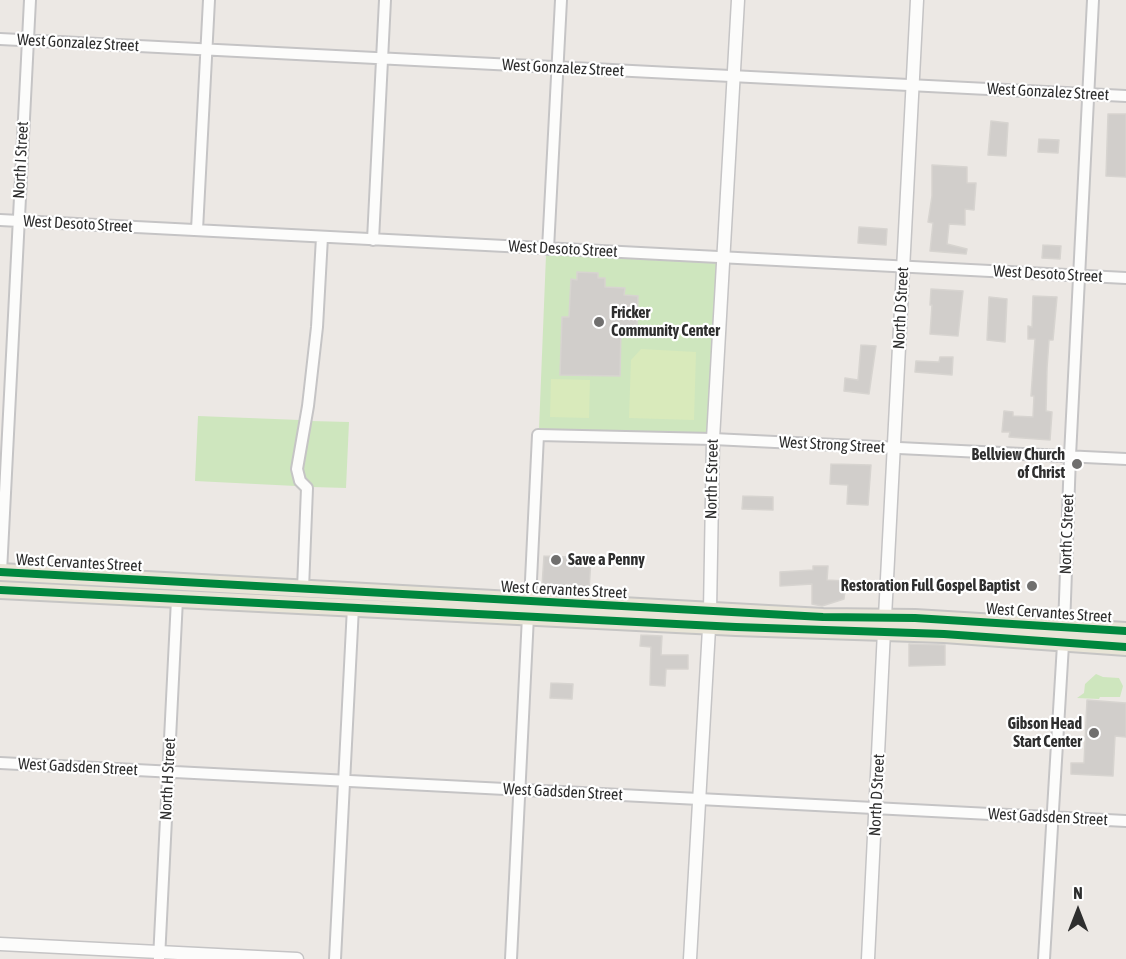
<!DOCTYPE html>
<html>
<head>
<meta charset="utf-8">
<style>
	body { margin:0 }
	#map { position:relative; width:1126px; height:959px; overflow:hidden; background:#ece8e4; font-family:"Asap Condensed",sans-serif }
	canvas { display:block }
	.north { position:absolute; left:1048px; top:881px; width:60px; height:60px; -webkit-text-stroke:4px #fff; paint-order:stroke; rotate:0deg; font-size:16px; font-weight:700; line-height:24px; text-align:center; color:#2e2e2e }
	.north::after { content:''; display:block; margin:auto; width:21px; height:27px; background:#2e2e2e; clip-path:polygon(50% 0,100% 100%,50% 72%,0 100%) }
</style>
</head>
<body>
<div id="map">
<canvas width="1126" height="959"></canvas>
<div class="north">N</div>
</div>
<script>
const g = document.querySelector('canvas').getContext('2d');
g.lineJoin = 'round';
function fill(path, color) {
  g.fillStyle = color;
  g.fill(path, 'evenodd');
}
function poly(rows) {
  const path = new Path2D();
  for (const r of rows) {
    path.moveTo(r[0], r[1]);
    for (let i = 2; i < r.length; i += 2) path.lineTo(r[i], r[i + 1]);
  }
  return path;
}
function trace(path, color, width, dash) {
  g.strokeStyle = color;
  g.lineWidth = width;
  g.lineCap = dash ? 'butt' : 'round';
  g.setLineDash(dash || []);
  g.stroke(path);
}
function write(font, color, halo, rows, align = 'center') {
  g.font = font + ' "Asap Condensed",sans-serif';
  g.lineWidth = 4.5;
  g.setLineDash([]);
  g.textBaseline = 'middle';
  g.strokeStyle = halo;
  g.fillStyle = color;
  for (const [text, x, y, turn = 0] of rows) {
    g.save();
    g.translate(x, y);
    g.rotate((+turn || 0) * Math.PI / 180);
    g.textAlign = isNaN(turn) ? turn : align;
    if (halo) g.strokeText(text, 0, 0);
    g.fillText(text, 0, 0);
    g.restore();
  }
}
fill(poly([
	[546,255,717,263,707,433,539,429],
	[198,416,300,420,292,468,296,486,195,481],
	[311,421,349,422,346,488,312,487,305,477,303,469],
	[1096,674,1103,677,1119,678,1123,686,1120,697,1100,697,1099,699,1077,698,1084,693,1085,684]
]), '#cee6be');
fill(poly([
	[641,349,696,352,694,420,629,418,631,360],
	[551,379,590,380,589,418,550,417]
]), '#d9eabb');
const building = poly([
	[1108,114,1126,114,1126,177,1106,176,1108,114],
	[991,121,1008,123,1006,156,988,155,991,121],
	[1039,139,1059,140,1058,153,1038,152,1039,139],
	[932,165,967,167,967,183,976,183,974,210,965,209,965,225,949,224,947,244,967,249,966,254,930,251,933,223,928,222,932,196,932,165],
	[859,227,887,229,886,245,858,243,859,227],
	[1043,245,1061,246,1060,259,1042,258,1043,245],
	[577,272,598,273,598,278,605,278,605,287,625,288,624,295,638,296,637,328,621,328,620,376,560,375,562,317,569,317,571,279,577,280,577,272],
	[931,289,963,291,958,336,930,334,932,305,930,305,931,289],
	[1033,296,1057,297,1053,340,1049,340,1047,368,1046,411,1052,412,1050,440,1009,437,1010,432,1002,432,1004,411,1013,412,1013,416,1033,417,1034,396,1031,396,1035,339,1028,339,1028,326,1032,327,1033,296],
	[989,297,1007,299,1005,342,987,340,989,297],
	[861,345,876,346,869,394,844,391,845,378,858,380,861,345],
	[940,357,953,357,952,375,915,372,916,361,939,362,940,357],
	[831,464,871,465,868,505,847,504,848,485,830,484,831,464],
	[743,496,773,497,773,510,742,509,743,496],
	[544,556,591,558,589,591,544,589,542,586,544,556],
	[813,566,828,566,827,580,846,581,844,599,822,606,812,604,812,584,780,586,780,572,813,570,813,566],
	[641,635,662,636,661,655,688,655,688,669,666,669,665,686,650,685,651,647,640,646,641,635],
	[909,644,945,645,945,665,909,666,909,644],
	[551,683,573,684,572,699,550,698,551,683],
	[1087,700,1126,703,1126,737,1115,736,1113,776,1071,774,1071,763,1084,763,1087,700]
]);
fill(building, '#d1cecb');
trace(building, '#d7d4d0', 1.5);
const minor = poly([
	[0,39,1126,96],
	[0,220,1126,278],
	[197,230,209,0],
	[373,240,385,0],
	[548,249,561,0],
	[1,572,30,0],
	[303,589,307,488,300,481,297,469,308,406,317,327,322,237],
	[530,601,538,435,713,439,1126,459],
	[0,763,1126,821],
	[159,959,177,599],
	[335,959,353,607],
	[511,959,528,616],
	[1044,959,1064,628,1070,456,1093,0]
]);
const tertiary = poly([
	[885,617,917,0],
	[0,944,297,959],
	[690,959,710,611,713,439,738,0],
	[868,959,884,631]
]);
const primary = poly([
	[0,572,823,617,915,618,1126,631],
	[0,590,736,627,944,634,1126,647]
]);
trace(minor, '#c5c4c5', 14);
trace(tertiary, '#c5c4c5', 15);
trace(primary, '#c6c5c4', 20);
trace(minor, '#fcfcfb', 10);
trace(tertiary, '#fcfcfb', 12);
trace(primary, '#e8e4d6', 16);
trace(poly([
	[0,572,823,617,915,618,1126,631],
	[0,590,736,627,944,634,1126,647]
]), '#00873e', 8);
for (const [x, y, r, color] of [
	[599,322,6,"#706f6e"],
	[1077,464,6,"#706f6e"],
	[556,560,6,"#706f6e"],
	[1032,586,6,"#706f6e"],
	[1094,733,6,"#706f6e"]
]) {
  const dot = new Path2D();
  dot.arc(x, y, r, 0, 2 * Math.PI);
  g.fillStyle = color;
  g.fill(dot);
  trace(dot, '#fff', 2);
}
write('16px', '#2e2e2e', '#fff', [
	["West Gonzalez Street",78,43,3],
	["West Gonzalez Street",563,68,3],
	["West Gonzalez Street",1048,92,3],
	["North I Street",21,160,-87],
	["West Desoto Street",78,224,3],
	["West Desoto Street",563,249,3],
	["West Desoto Street",1048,274,3],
	["North D Street",901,308,-87],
	["West Strong Street",832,445,3],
	["North E Street",712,479,-89],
	["North C Street",1067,534,-88],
	["West Cervantes Street",79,563,3],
	["West Cervantes Street",564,590,3],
	["West Cervantes Street",1049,613,4],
	["West Gadsden Street",78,767,3],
	["North H Street",168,779,-87],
	["West Gadsden Street",563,792,3],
	["North D Street",877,795,-87],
	["West Gadsden Street",1048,817,3]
]);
write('bold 16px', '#2e2e2e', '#fff', [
	["Fricker",611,313,"left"],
	["Community Center",611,331,"left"],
	["Bellview Church",1065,455],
	["of Christ",1065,473],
	["Save a Penny",568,560,"left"],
	["Restoration Full Gospel Baptist",1020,586],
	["Gibson Head",1082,724],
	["Start Center",1082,742]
], 'right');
</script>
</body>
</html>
